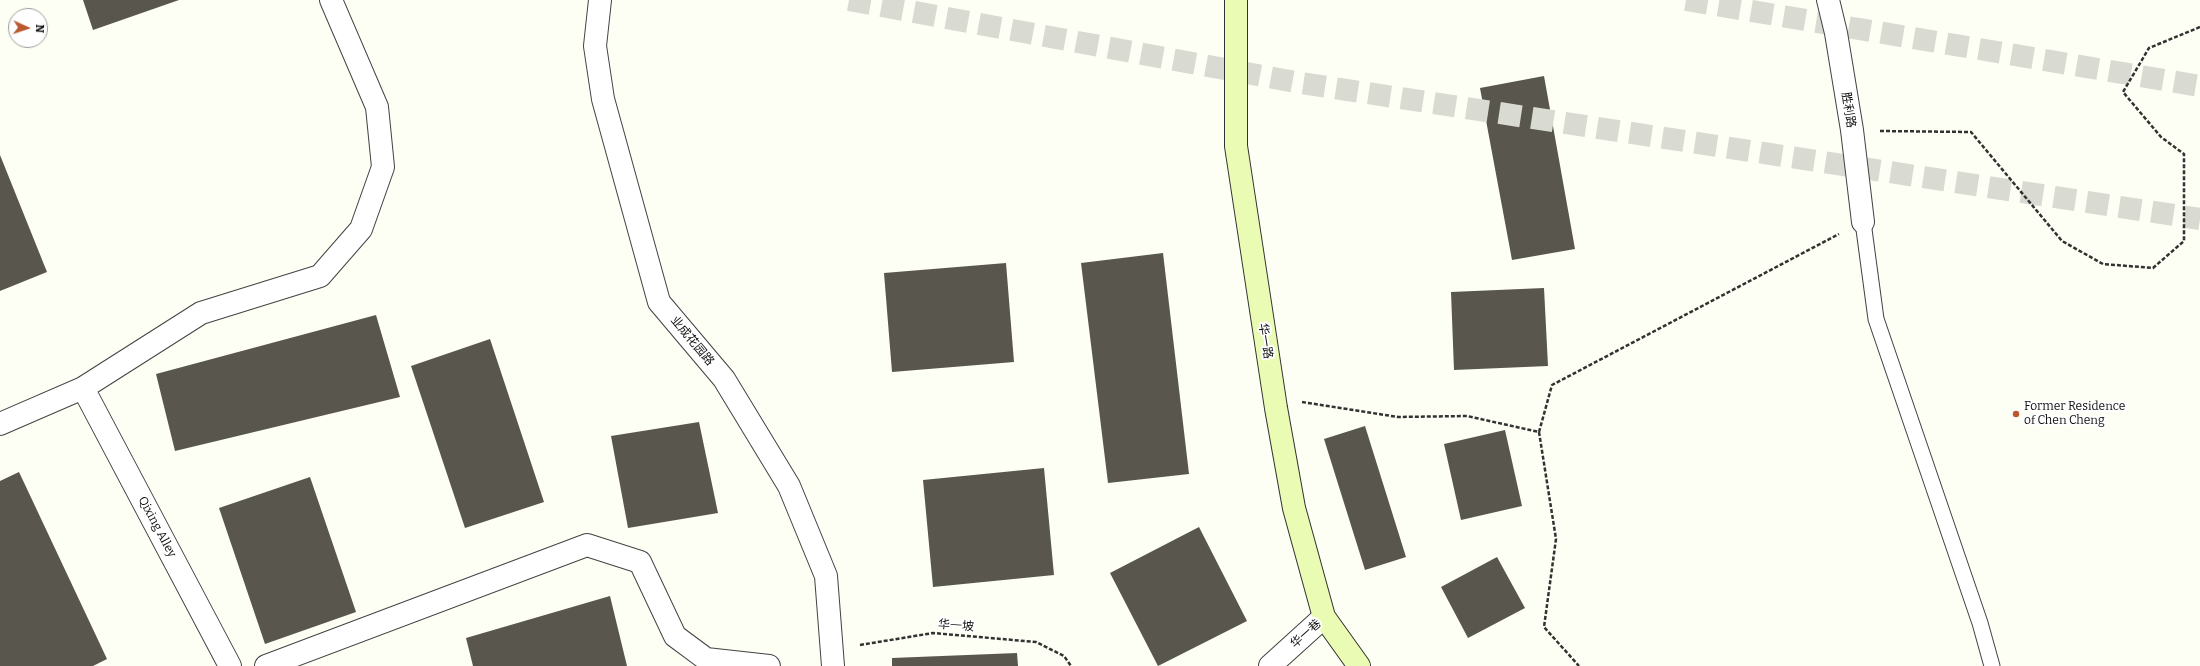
<!DOCTYPE html>
<html>
<head>
<meta charset="utf-8">
<style>
	body { margin:0 }
	#map { position:relative; width:2200px; height:666px; overflow:hidden; background:#fdfef4; font-family:Bitter,serif }
	canvas { display:block }
	.north { position:absolute; left:8px; top:8px; width:40px; height:40px; box-sizing:border-box; background:#fff; border:1px solid #9f9f9f; border-radius:50%; rotate:93deg; font-size:11px; font-weight:700; line-height:16px; text-align:center; color:#101010 }
	.north::after { content:''; display:block; margin:auto; width:14px; height:18px; background:#ba582f; clip-path:polygon(50% 0,100% 100%,50% 72%,0 100%) }
</style>
</head>
<body>
<div id="map">
<canvas width="2200" height="666"></canvas>
<div class="north">N</div>
</div>
<script>
const g = document.querySelector('canvas').getContext('2d');
g.lineJoin = 'round';
function fill(path, color) {
  g.fillStyle = color;
  g.fill(path, 'evenodd');
}
function poly(rows) {
  const path = new Path2D();
  for (const r of rows) {
    path.moveTo(r[0], r[1]);
    for (let i = 2; i < r.length; i += 2) path.lineTo(r[i], r[i + 1]);
  }
  return path;
}
function trace(path, color, width, dash) {
  g.strokeStyle = color;
  g.lineWidth = width;
  g.lineCap = dash ? 'butt' : 'round';
  g.setLineDash(dash || []);
  g.stroke(path);
}
function write(font, color, halo, rows, align = 'center') {
  g.font = font + ' Bitter,"Noto Sans SC",serif';
  g.lineWidth = 4;
  g.setLineDash([]);
  g.textBaseline = 'middle';
  g.strokeStyle = halo;
  g.fillStyle = color;
  for (const [text, x, y, turn = 0] of rows) {
    g.save();
    g.translate(x, y);
    g.rotate((+turn || 0) * Math.PI / 180);
    g.textAlign = isNaN(turn) ? turn : align;
    if (halo) g.strokeText(text, 0, 0);
    g.fillText(text, 0, 0);
    g.restore();
  }
}
fill(poly([
	[83,0,179,0,93,30],
	[1544,76,1575,249,1512,260,1480,88],
	[0,155,47,272,0,291],
	[1163,253,1189,474,1108,483,1081,263],
	[1006,263,1014,362,892,372,884,273],
	[1544,288,1548,366,1454,370,1451,292],
	[376,315,400,397,175,451,156,374],
	[490,339,544,502,465,528,411,366],
	[699,422,718,513,628,528,611,436],
	[1365,426,1406,557,1365,570,1324,439],
	[1505,430,1522,506,1461,520,1444,444],
	[1044,468,1054,575,933,587,923,480],
	[19,472,107,659,93,666,0,666,0,481],
	[310,477,356,612,265,644,219,508],
	[1199,527,1247,621,1158,666,1110,573],
	[1497,557,1525,608,1468,638,1441,587],
	[610,596,627,666,473,666,466,638],
	[1017,653,1018,666,892,666,892,658]
]), '#59564d');
trace(poly([
	[849,0,1301,83,2200,219],
	[1686,0,2200,86]
]), '#d9dad2', 22, [22, 11]);
const lane = poly([
	[1863,222,1876,319,1980,623,1992,666]
]);
const street = poly([
	[600,0,595,46,603,99,659,302,724,379,789,486,826,576,833,666],
	[1828,0,1836,33,1852,130,1863,222],
	[83,388,230,666],
	[0,424,83,388,201,313,320,276,361,229,383,167,377,107,331,0],
	[266,666,587,545,640,562,675,636,706,659,769,666],
	[1270,666,1324,617]
]);
const secondary = poly([
	[1236,0,1236,146,1276,408,1294,508,1324,617,1359,666]
]);
trace(lane, '#434343', 17);
trace(street, '#434343', 24);
trace(secondary, '#323232', 24);
trace(poly([
	[1880,131,1971,132,2062,241,2103,264,2153,268,2184,241,2184,154,2161,137,2123,92,2149,48,2200,27],
	[1302,402,1398,417,1467,416,1539,432,1552,385,1839,234],
	[1539,432,1556,539,1544,627,1579,666],
	[860,645,933,633,1036,642,1064,656,1071,666]
]), '#323232', 2.5, [4, 2]);
trace(lane, '#fff', 15);
trace(street, '#fff', 22);
trace(secondary, '#eafbb3', 22);
for (const [x, y, r, color] of [
	[2016,414,4,"#ba582f"]
]) {
  const dot = new Path2D();
  dot.arc(x, y, r, 0, 2 * Math.PI);
  g.fillStyle = color;
  g.fill(dot);
  trace(dot, '#fff', 1.5);
}
write('12px', '#101010', '#fff', [
	["胜利路",1848,110,81],
	["业成花园路",692,341,50],
	["华一路",1265,341,81],
	["Qixing Alley",157,527,62],
	["华一坡",956,626,4],
	["华一巷",1306,634,-42]
]);
write('12px', '#101010', '#fff', [
	["Former Residence",2024,407],
	["of Chen Cheng",2024,421]
], 'left');
</script>
</body>
</html>
